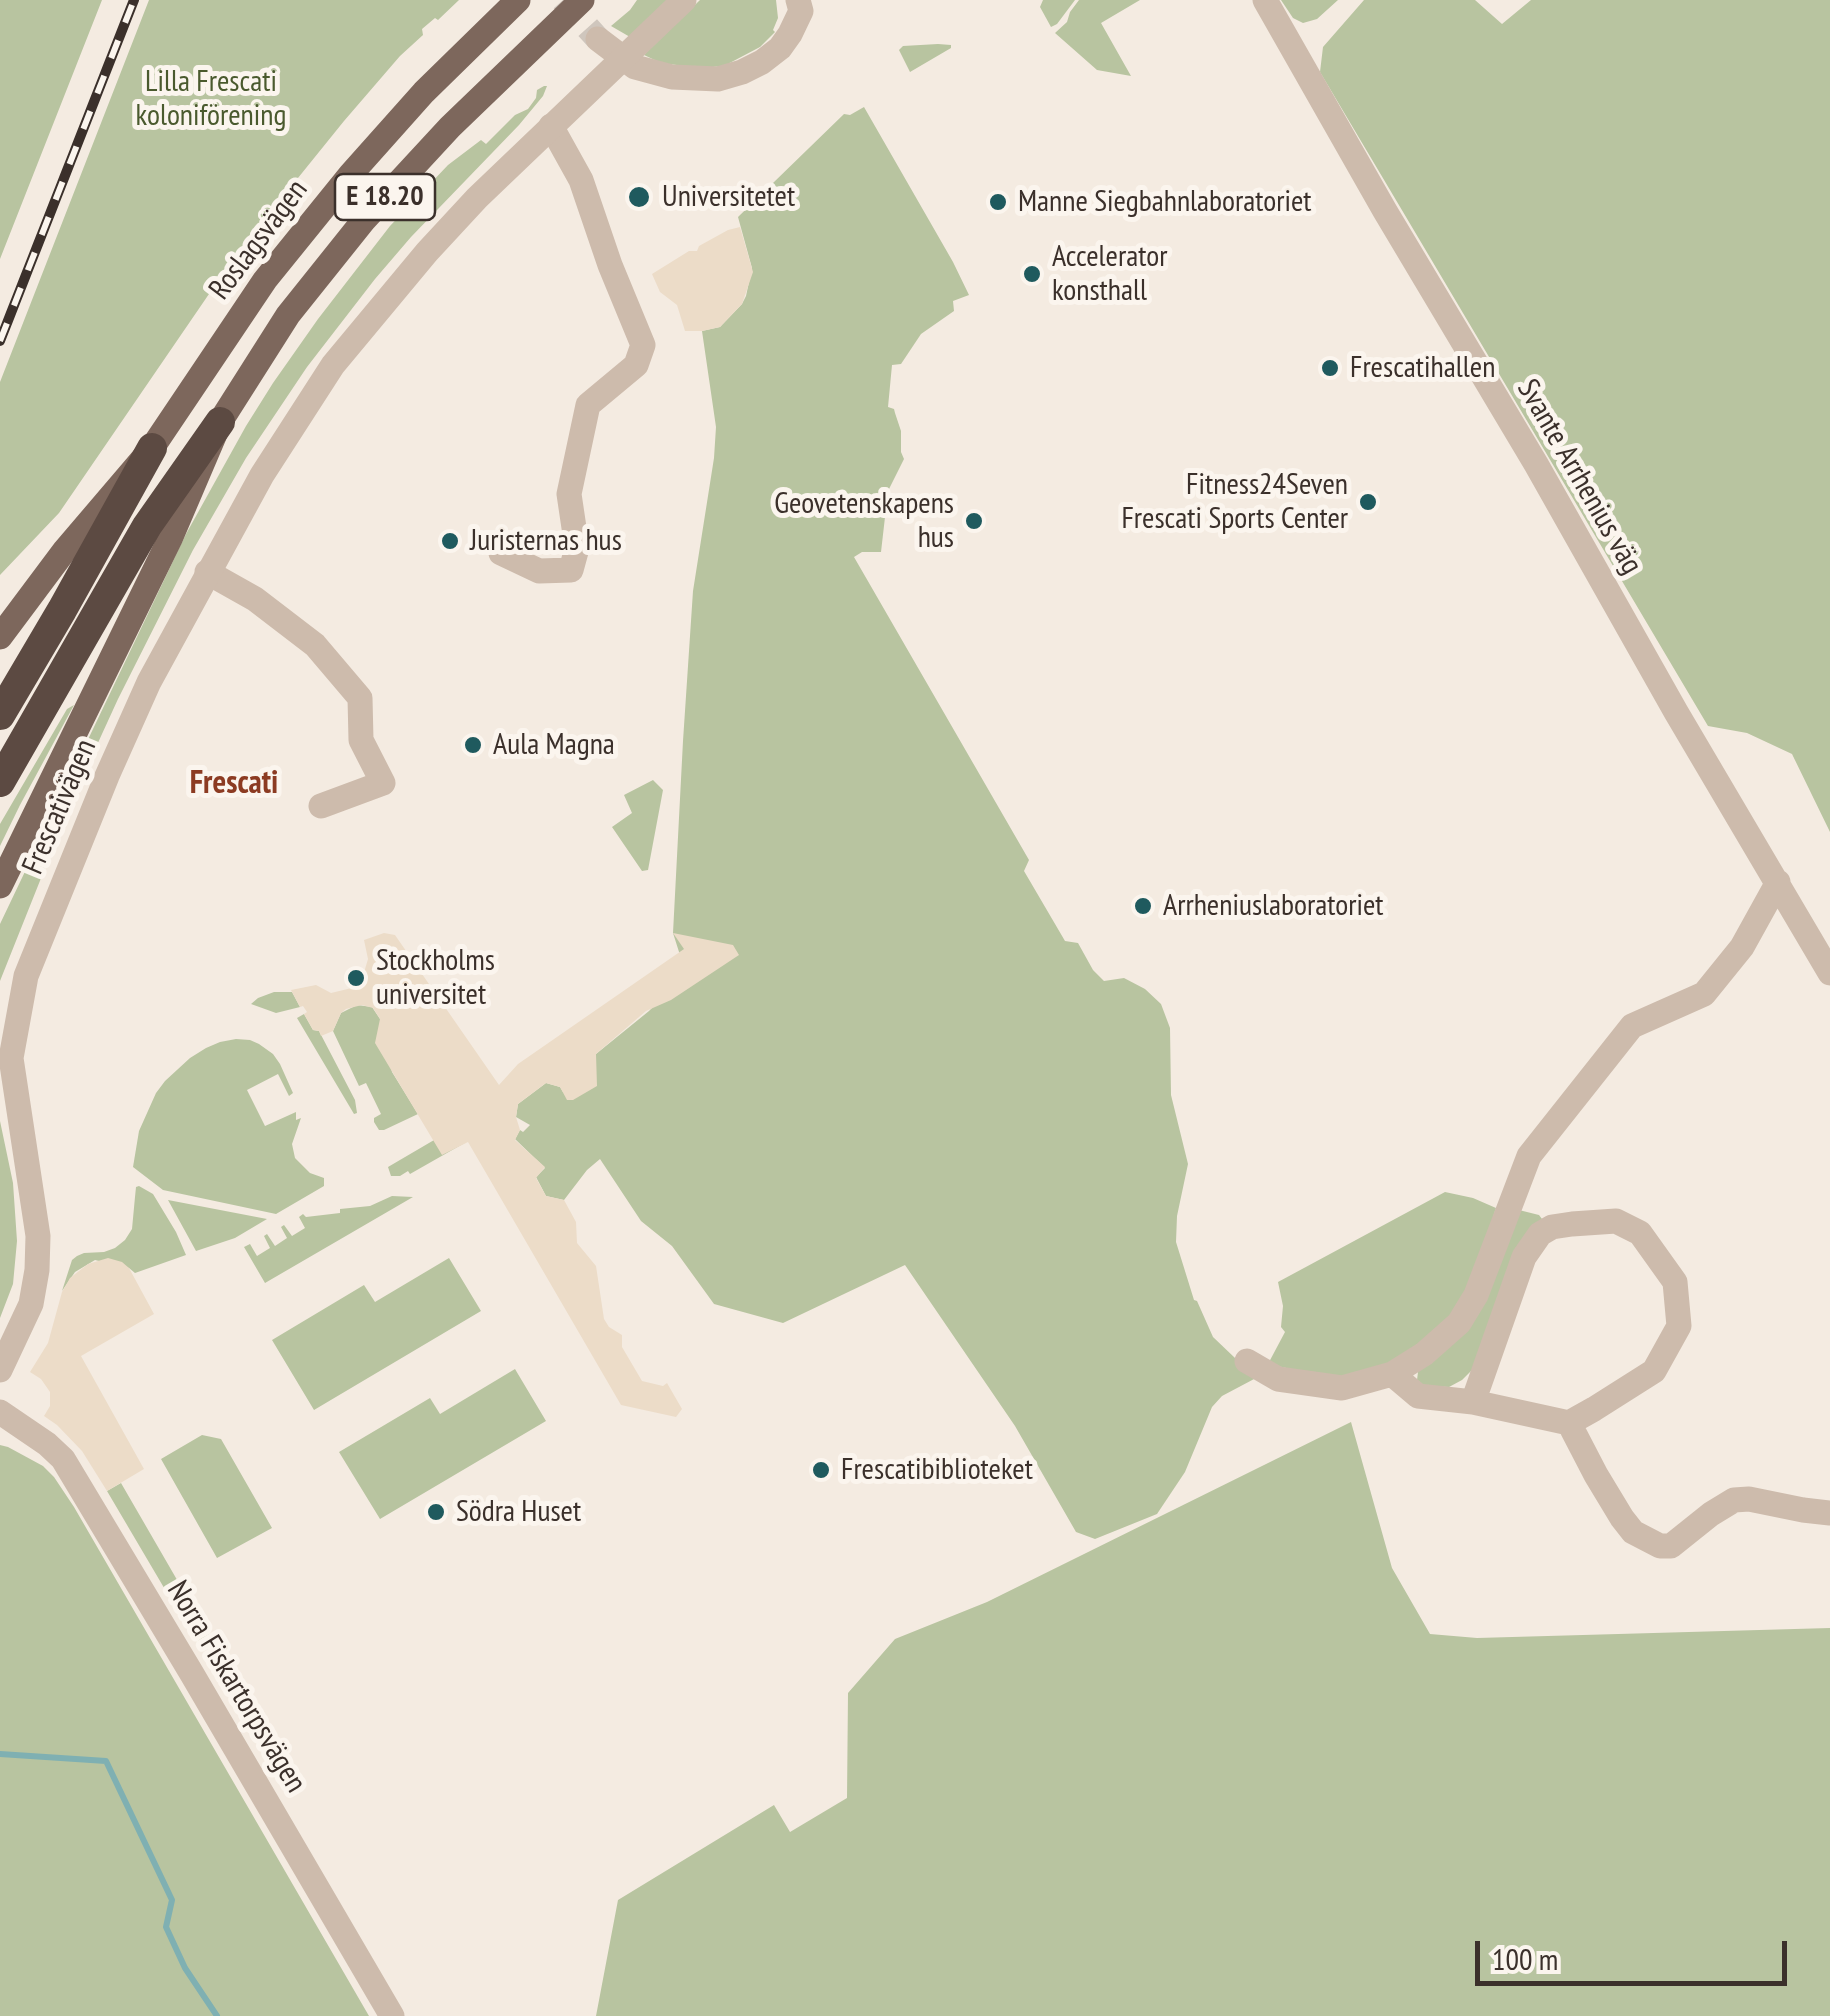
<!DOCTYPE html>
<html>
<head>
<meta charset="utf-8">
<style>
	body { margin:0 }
	#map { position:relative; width:1830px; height:2016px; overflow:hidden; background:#f4ebe1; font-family:"PT Sans Narrow",sans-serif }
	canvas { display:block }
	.scale { position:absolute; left:1475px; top:1941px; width:312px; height:45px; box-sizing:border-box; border:5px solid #3b302b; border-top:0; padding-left:12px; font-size:30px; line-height:35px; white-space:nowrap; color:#3b302b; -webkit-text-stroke:8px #fbf5ee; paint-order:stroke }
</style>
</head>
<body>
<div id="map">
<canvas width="1830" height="2016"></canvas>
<div class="scale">100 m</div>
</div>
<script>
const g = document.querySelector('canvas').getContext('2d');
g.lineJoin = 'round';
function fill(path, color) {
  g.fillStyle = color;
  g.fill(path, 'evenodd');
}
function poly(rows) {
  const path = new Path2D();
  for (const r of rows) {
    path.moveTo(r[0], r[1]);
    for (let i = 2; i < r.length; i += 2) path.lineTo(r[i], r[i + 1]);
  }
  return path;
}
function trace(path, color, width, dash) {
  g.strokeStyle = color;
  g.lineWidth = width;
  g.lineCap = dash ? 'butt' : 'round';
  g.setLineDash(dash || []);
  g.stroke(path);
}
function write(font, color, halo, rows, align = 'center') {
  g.font = font + ' "PT Sans Narrow",sans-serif';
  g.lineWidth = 10;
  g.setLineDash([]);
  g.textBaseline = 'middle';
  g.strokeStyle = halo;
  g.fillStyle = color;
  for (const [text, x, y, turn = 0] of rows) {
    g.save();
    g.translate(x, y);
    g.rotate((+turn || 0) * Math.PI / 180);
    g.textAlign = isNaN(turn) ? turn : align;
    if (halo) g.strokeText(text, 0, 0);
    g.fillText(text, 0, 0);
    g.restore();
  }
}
fill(poly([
	[0,0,102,0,0,259],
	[149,0,459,0,438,20,435,18,422,29,423,35,400,56,344,121,260,225,222,275,59,513,0,575,0,382],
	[637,0,668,0,630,37,611,26,630,10],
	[700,0,776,0,778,18,773,30,775,32,760,47,724,66,700,68,661,63,644,55],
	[1043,0,1075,0,1057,24,1051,27,1040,7],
	[1079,0,1140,0,1101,23,1131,76,1097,70,1055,33,1067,22,1070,12],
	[1281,0,1338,0,1317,19,1303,23,1293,18],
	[1364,0,1475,0,1502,24,1531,0,1830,0,1830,832,1792,754,1747,733,1708,726,1320,72,1323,47],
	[938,44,951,45,951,48,910,72,899,50,903,46],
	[544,86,547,86,543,96,519,125,411,237,375,279,307,367,246,458,193,550,118,699,75,793,0,981,0,924,186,534,246,426,273,383,318,319,390,226,448,165,481,140,486,144,515,115,528,109,536,98,537,90],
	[864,107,953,262,969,295,953,301,954,311,921,334,901,364,892,365,888,407,894,409,895,413,901,431,901,452,904,459,888,491,881,552,862,552,854,557,1029,860,1024,871,1065,941,1078,943,1093,970,1104,981,1124,978,1145,989,1161,1004,1170,1028,1171,1095,1188,1164,1177,1216,1176,1242,1194,1300,1197,1301,1213,1337,1256,1378,1222,1396,1212,1407,1185,1472,1157,1514,1095,1539,1076,1532,1015,1426,905,1265,783,1323,714,1304,672,1246,641,1221,600,1159,587,1170,564,1200,546,1196,536,1177,545,1168,515,1139,520,1130,523,1132,530,1125,516,1117,518,1104,546,1083,560,1087,563,1092,596,1054,649,1011,686,974,673,933,683,741,693,591,714,458,716,427,702,331,720,327,742,304,746,296,752,268,738,217,844,114,850,115],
	[74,705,20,805,0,846,0,824,67,709],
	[653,780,663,790,648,870,642,871,612,827,632,813,624,795],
	[274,992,292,992,300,1007,276,1013,251,1004,258,998],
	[357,1005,372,1007,380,1019,392,1072,418,1114,384,1130,379,1130,374,1122,374,1118,381,1114,366,1083,359,1086,333,1031,341,1013],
	[304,1014,313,1030,319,1031,355,1100,357,1113,354,1114,297,1018],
	[236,1039,250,1040,259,1044,273,1054,280,1064,293,1093,289,1096,278,1074,247,1090,265,1126,296,1112,296,1120,301,1118,292,1144,295,1158,310,1173,324,1178,324,1186,276,1214,163,1190,133,1167,139,1131,156,1093,165,1081,190,1058,206,1048,220,1042],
	[0,1121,13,1183,17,1241,13,1284,0,1318],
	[458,1126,468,1141,410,1174,408,1171,400,1176,391,1176,388,1167],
	[139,1186,153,1194,176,1232,186,1255,135,1273,129,1268,95,1260,75,1272,62,1291,72,1260,77,1256,84,1253,104,1252,115,1248,125,1240,132,1229,135,1197,136,1187],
	[1445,1192,1473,1198,1496,1208,1468,1295,1437,1331,1391,1362,1336,1379,1268,1364,1285,1332,1281,1327,1283,1306,1278,1282],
	[392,1196,413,1197,265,1283,244,1247,250,1244,257,1256,270,1248,264,1236,267,1234,275,1246,287,1238,281,1227,284,1225,292,1236,305,1228,299,1217,303,1214,306,1217,340,1213,340,1209,370,1206],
	[168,1200,267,1219,235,1238,196,1251],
	[1519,1210,1539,1215,1545,1223,1476,1366,1462,1380,1449,1387,1421,1386,1417,1380,1418,1372],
	[449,1258,481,1311,314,1410,272,1340,364,1285,375,1302],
	[515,1369,546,1421,380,1519,339,1452,430,1398,440,1414],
	[1351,1422,1392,1568,1430,1634,1477,1638,1830,1628,1830,2016,596,2016,618,1900,774,1805,790,1832,847,1798,848,1693,895,1639,987,1602],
	[202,1435,221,1439,272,1528,217,1558,161,1459],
	[0,1445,8,1447,43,1466,54,1477,74,1507,369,2016,0,2016],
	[121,1483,213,1642,201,1643,193,1637,107,1491]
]), '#b8c4a0');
fill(poly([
	[740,227,753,272,742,304,720,327,702,331,685,331,677,305,660,292,652,274,689,251,697,251,699,246,728,230],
	[384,933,395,935,499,1085,518,1064,684,949,673,933,733,945,739,955,671,1000,646,1011,596,1054,597,1086,573,1100,567,1100,560,1087,546,1083,518,1104,516,1117,520,1130,515,1140,545,1167,536,1178,546,1196,564,1200,576,1222,577,1243,596,1266,604,1319,609,1327,622,1335,622,1347,642,1381,663,1386,667,1383,682,1409,676,1417,621,1405,468,1142,442,1155,375,1043,380,1019,373,1008,362,1005,346,1009,341,1013,333,1031,321,1036,319,1031,313,1030,304,1014,307,1012,303,1006,300,1007,291,990,316,985,331,993,360,986,368,959,364,940],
	[108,1258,122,1262,129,1268,154,1314,81,1356,144,1469,107,1491,82,1451,57,1425,44,1416,50,1406,50,1392,41,1379,30,1372,48,1343,62,1292,70,1278,88,1264]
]), '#ecdcc8');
trace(poly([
	[0,1754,106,1761,172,1900,166,1927,185,1968,217,2016]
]), '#7fb0b2', 6);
trace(poly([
	[563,0,598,39]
]), '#cfc6bd', 25, [25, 12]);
trace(poly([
	[1265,0,1385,211,1536,464,1676,712,1830,973],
	[598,39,635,67,672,77,718,79,742,72,762,62,780,48,790,34,801,11,798,0],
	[501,553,539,571,571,570,577,548,569,494,588,405,636,365,643,345,610,265,581,180,551,126],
	[207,572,255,599,315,645,360,698,361,740,383,783,321,806],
	[1247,1361,1278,1379,1342,1388,1392,1374,1424,1354,1459,1323,1476,1295,1529,1156,1632,1026,1704,994,1742,947,1778,882],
	[1392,1374,1418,1396,1473,1402,1569,1423,1594,1409,1654,1371,1679,1326,1675,1282,1640,1233,1616,1221,1572,1224,1552,1227,1540,1234,1524,1257,1473,1402],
	[0,1412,47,1444,63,1459,192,1674,392,2016],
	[1569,1423,1596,1475,1622,1518,1633,1532,1660,1546,1671,1546,1711,1514,1734,1500,1749,1499,1803,1510,1830,1513]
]), '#cdbbac', 25);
trace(poly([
	[0,1370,31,1304,37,1270,38,1236,11,1058,26,976,107,776,149,682,262,475,333,365,427,252,477,198,684,0]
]), '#cdbbac', 25);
trace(poly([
	[0,637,65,550,152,448,265,280,350,175,424,92,518,0],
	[0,886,170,539,220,422,288,315,364,220,450,127,582,0]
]), '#7d675c', 25);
trace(poly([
	[0,715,62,610,152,448],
	[0,782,147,526,220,422]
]), '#5c4a42', 30);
const rail = poly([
	[0,341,134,0]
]);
trace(rail, '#3b302b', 10);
trace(rail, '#fbf5ee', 6, [19]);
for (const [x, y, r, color] of [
	[639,197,12,"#1f5a5e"],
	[998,202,10,"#1f5a5e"],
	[1032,274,10,"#1f5a5e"],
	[1330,368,10,"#1f5a5e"],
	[1368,502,10,"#1f5a5e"],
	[974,521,10,"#1f5a5e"],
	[450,541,10,"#1f5a5e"],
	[473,745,10,"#1f5a5e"],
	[1143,906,10,"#1f5a5e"],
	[356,978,10,"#1f5a5e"],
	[821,1470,10,"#1f5a5e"],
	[436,1512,10,"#1f5a5e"]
]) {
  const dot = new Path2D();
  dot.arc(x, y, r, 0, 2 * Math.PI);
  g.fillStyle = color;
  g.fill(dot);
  trace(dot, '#fbf5ee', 4);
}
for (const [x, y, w] of [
	[385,197,100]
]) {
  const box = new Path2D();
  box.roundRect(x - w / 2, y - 23, w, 46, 8);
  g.fillStyle = '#fbf5ee';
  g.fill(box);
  trace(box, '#3b302b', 2.5);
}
write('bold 28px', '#3b302b', null, [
	["E 18.20",385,197]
]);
write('30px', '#4a5a2e', '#fbf5ee', [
	["Lilla Frescati",211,82],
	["koloniförening",211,116]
]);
write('30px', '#3b302b', '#fbf5ee', [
	["Universitetet",662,197],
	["Manne Siegbahnlaboratoriet",1018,202],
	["Accelerator",1052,257],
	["konsthall",1052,291],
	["Frescatihallen",1350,368],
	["Fitness24Seven",1348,485,"right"],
	["Frescati Sports Center",1348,519,"right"],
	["Geovetenskapens",954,504,"right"],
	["hus",954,538,"right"],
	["Juristernas hus",470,541],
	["Aula Magna",493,745],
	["Arrheniuslaboratoriet",1163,906],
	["Stockholms",376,961],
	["universitet",376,995],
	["Frescatibiblioteket",841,1470],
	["Södra Huset",456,1512]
], 'left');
write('30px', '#3b302b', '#fbf5ee', [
	["Roslagsvägen",259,240,-53],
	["Svante Arrhenius väg",1579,477,60],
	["Frescativägen",60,807,-67],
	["Norra Fiskartorpsvägen",236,1687,59]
]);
write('bold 32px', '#8c3b22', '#fbf5ee', [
	["Frescati",234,784]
]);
</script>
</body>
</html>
